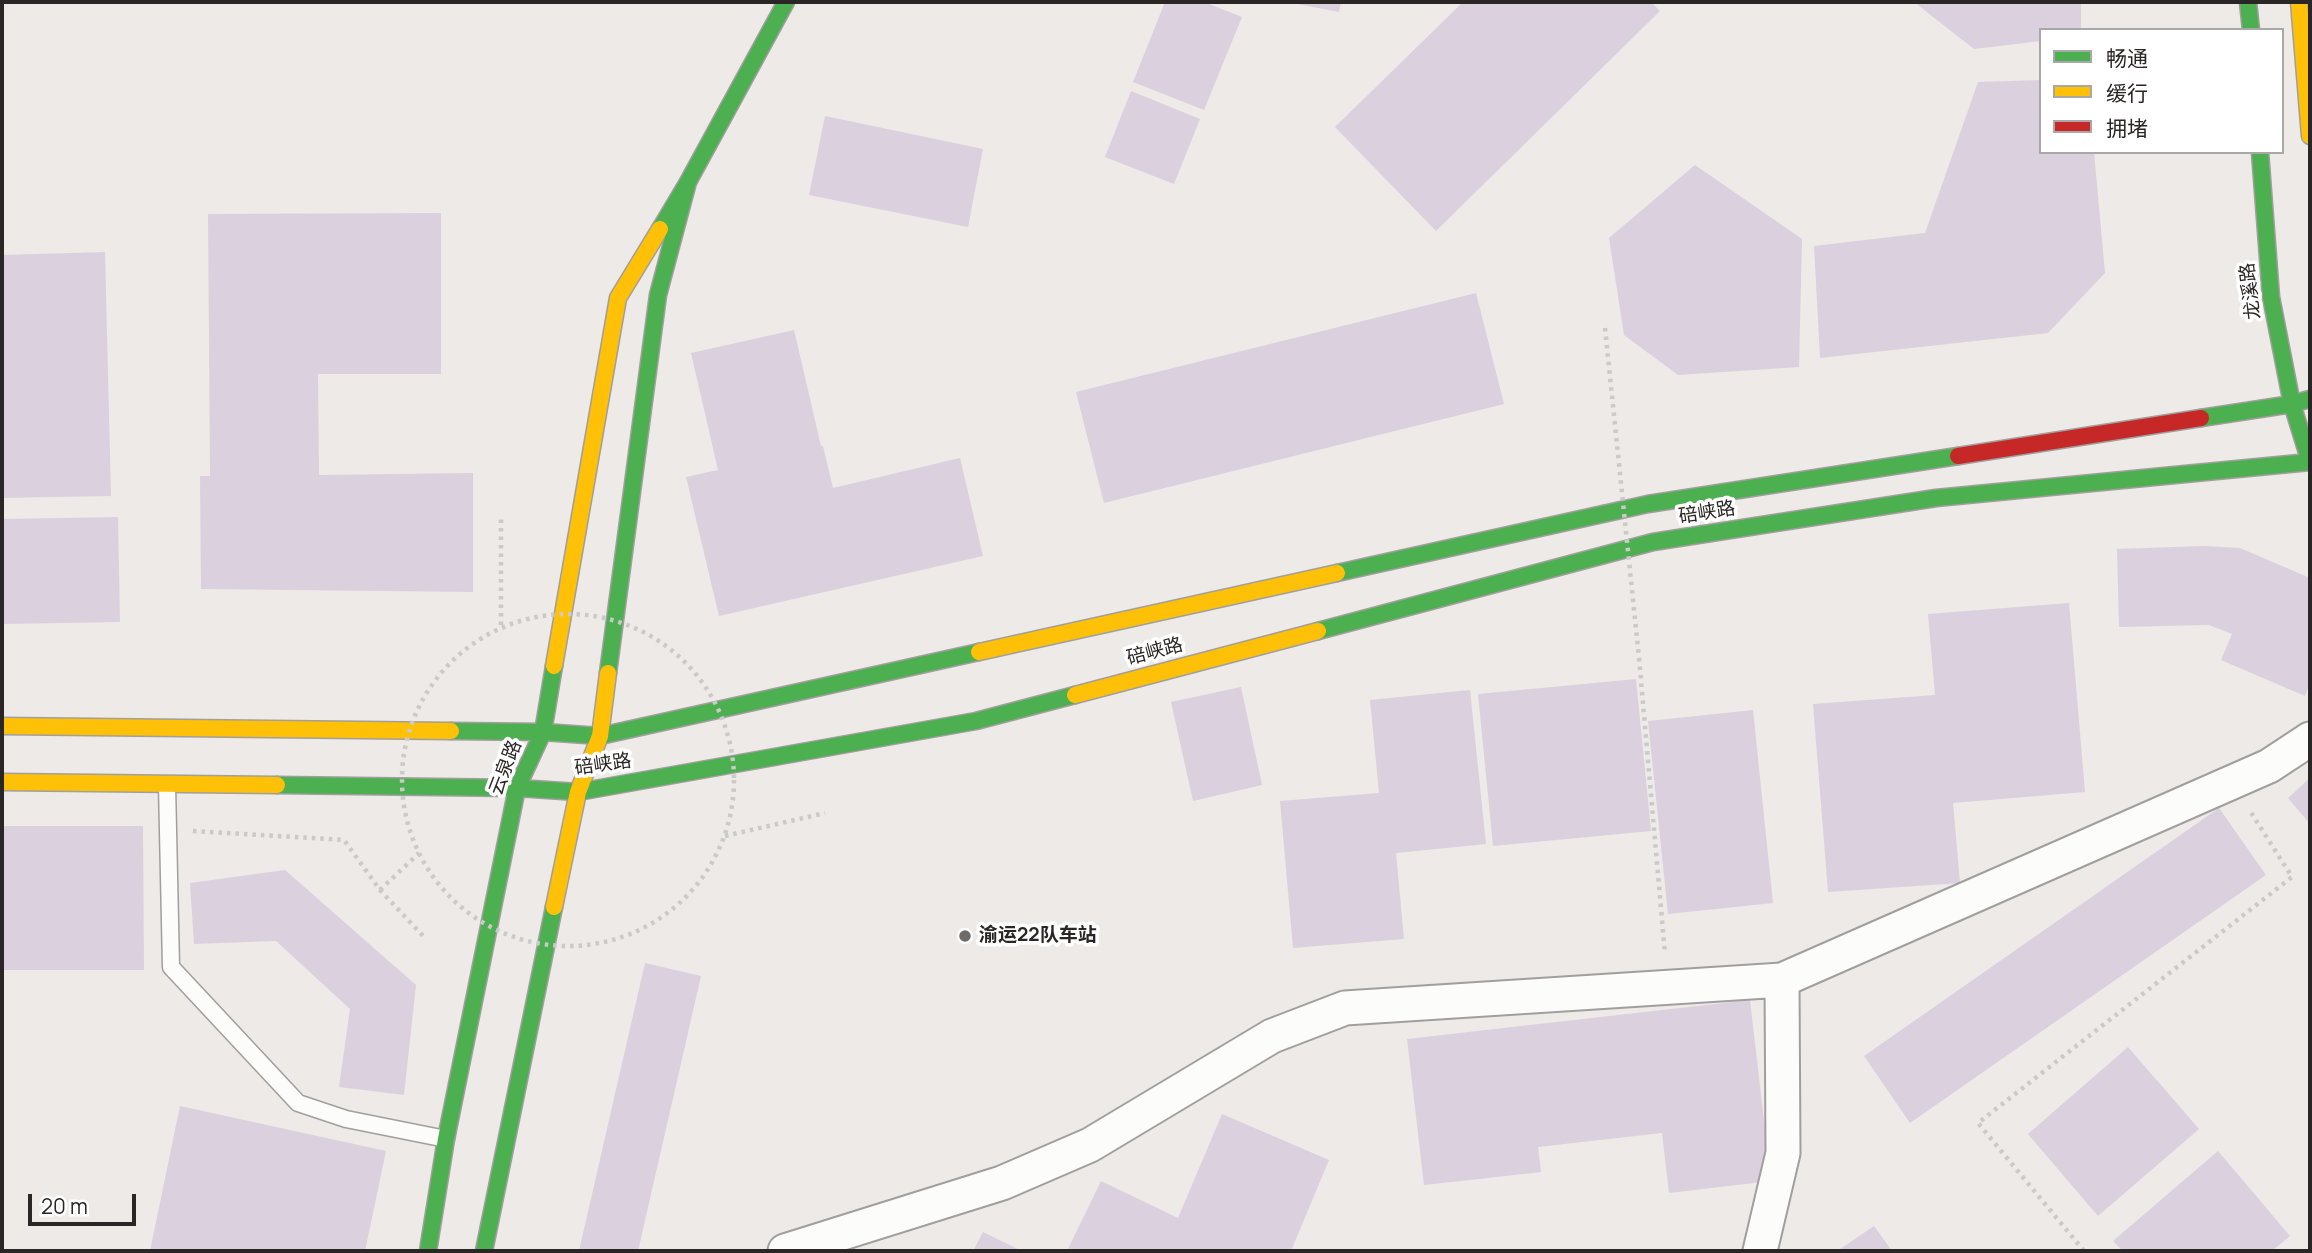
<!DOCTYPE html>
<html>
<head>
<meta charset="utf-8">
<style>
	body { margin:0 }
	#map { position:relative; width:2312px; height:1253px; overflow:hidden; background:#edeae7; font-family:Manrope,"Noto Sans SC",sans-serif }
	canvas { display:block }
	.frame { position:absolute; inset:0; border:4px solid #292625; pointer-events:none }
	.legend { position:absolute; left:2039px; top:28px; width:245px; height:126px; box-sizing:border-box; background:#fff; border:2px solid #a9a8a8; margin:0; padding:9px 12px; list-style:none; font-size:21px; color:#292625 }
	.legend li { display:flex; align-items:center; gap:14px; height:35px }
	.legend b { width:35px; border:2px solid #a9a8a8 }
	.scale { position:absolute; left:28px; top:1194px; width:108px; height:32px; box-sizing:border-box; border:4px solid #292625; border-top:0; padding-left:9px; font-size:21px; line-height:24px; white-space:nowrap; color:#292625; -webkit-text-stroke:5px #fff; paint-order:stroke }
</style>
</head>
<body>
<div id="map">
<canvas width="2312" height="1253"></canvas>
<div class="frame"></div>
<ul class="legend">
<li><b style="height:9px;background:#4caf50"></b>畅通</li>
<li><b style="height:9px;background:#ffc107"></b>缓行</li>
<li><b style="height:9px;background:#c62828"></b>拥堵</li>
</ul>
<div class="scale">20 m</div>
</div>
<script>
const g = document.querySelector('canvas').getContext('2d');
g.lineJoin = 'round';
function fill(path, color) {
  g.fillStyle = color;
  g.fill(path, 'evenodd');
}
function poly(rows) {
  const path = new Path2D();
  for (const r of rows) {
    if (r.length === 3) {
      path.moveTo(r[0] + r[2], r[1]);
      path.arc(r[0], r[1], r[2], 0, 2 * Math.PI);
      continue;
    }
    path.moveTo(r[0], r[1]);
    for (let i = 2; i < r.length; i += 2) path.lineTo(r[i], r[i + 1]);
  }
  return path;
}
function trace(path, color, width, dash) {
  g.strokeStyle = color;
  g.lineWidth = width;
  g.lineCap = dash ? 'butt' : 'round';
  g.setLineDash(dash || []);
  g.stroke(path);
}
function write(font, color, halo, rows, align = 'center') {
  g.font = font + ' Manrope,"Noto Sans SC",sans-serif';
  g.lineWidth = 7;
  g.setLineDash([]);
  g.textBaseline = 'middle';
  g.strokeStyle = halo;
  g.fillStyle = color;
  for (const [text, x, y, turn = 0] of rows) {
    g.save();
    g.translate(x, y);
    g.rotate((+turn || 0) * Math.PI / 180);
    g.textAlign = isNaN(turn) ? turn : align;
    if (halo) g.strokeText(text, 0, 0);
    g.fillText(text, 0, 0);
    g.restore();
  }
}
fill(poly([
	[1165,2,1204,2,1242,17,1204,110,1133,82],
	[1287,2,1341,2,1339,12],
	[1463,2,1651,2,1660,11,1436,231,1335,127],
	[1914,2,2081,2,2081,30,2041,30,2041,41,1974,49],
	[2041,80,2041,152,2094,152,2105,273,2048,333,1820,358,1814,246,1925,233,1978,82],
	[1131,91,1200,119,1174,184,1105,157],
	[825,116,983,149,968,227,809,195],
	[1695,165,1802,239,1799,367,1678,375,1624,335,1609,238],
	[441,213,441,374,318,374,319,475,473,473,473,592,201,589,200,476,210,476,208,214],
	[105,252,111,496,2,498,2,255],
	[1476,293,1504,404,1104,503,1076,392],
	[794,330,821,446,823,446,833,488,960,458,983,556,719,616,686,477,718,470,691,353],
	[118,517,120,622,2,624,2,519],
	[2205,546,2240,548,2310,578,2310,683,2305,696,2221,660,2232,634,2209,625,2119,627,2117,549],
	[2069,603,2085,792,1953,803,1960,883,1828,892,1813,704,1935,695,1928,614],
	[1636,679,1651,831,1493,846,1478,694],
	[1241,687,1262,785,1193,801,1171,702],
	[1470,690,1486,844,1396,853,1404,939,1293,948,1280,801,1379,793,1370,700],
	[1753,710,1773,903,1668,914,1648,721],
	[2310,778,2310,824,2288,798],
	[2219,808,2266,875,1910,1123,1864,1056],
	[2,826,143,826,144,970,2,970],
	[285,870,416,985,404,1095,339,1087,350,1009,276,941,194,944,190,883],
	[645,963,701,976,638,1251,579,1251],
	[1750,1000,1771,1181,1669,1193,1662,1133,1538,1147,1541,1172,1424,1185,1407,1039],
	[2128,1047,2199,1129,2098,1216,2028,1134],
	[180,1106,386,1151,365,1251,150,1251],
	[1222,1114,1329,1160,1291,1251,1067,1251,1101,1181,1178,1218],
	[2218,1151,2290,1236,2272,1251,2123,1251,2113,1241],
	[1874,1226,1892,1251,1837,1251],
	[983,1232,1022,1251,973,1251]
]), '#dbd0de');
const lane = poly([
	[167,785,171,967,298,1103,346,1119,446,1139]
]);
const street = poly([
	[785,1251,1002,1183,1090,1145,1272,1036,1345,1008,1782,980,2269,766,2310,739],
	[1760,1251,1783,1153,1782,980]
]);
const fast = poly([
	[2248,2,2251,30],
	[2260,152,2271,297,2292,404,2310,462],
	[688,182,786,2],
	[2201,418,2292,404,2310,399],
	[1337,573,1648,504,1958,456],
	[1318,631,1653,542,1936,498,2310,462],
	[608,673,658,295,688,182,660,229],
	[451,731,543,732,600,736,979,652],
	[277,785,517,788,578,792,976,721,1075,695],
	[428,1251,446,1139,517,788,543,732,554,666],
	[484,1251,554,907]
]);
const slow = poly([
	[2299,2,2310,136],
	[979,652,1337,573],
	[554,666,618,298,660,229],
	[1075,695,1318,631],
	[2,726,451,731],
	[2,782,277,785],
	[554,907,578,792,600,736,608,673]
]);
const jam = poly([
	[1958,456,2201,418]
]);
trace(lane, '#a19f9d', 19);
trace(street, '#a19f9d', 37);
trace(fast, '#a19f9d', 19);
trace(slow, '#a19f9d', 19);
trace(jam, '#a19f9d', 19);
trace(poly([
	[501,625,501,515],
	[1639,658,1665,954],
	[193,831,344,840,380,890,425,938],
	[725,836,825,813],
	[380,890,419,853],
	[2084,1251,1978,1123,2292,877,2250,811]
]), '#cbcac9', 4.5, [3.5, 5]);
trace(lane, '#fcfcfb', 16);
trace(street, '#fcfcfb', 33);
trace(fast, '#4caf50', 16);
trace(slow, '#ffc107', 16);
trace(jam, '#c62828', 16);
trace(poly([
	[1605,328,1639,658],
	[568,780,166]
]), '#cbcac9', 4.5, [3.5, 5]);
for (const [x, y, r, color] of [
	[965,936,7,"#6e6b69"]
]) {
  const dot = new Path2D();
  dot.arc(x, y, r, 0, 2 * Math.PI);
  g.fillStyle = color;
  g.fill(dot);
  trace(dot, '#fff', 2.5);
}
write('19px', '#292625', '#fff', [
	["龙溪路",2251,291,-97],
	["碚峡路",1707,513,-9],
	["碚峡路",1155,652,-15],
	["碚峡路",603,765,-8],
	["云泉路",506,768,-69]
]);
write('bold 19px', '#292625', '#fff', [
	["渝运22队车站",979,936]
], 'left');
</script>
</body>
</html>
